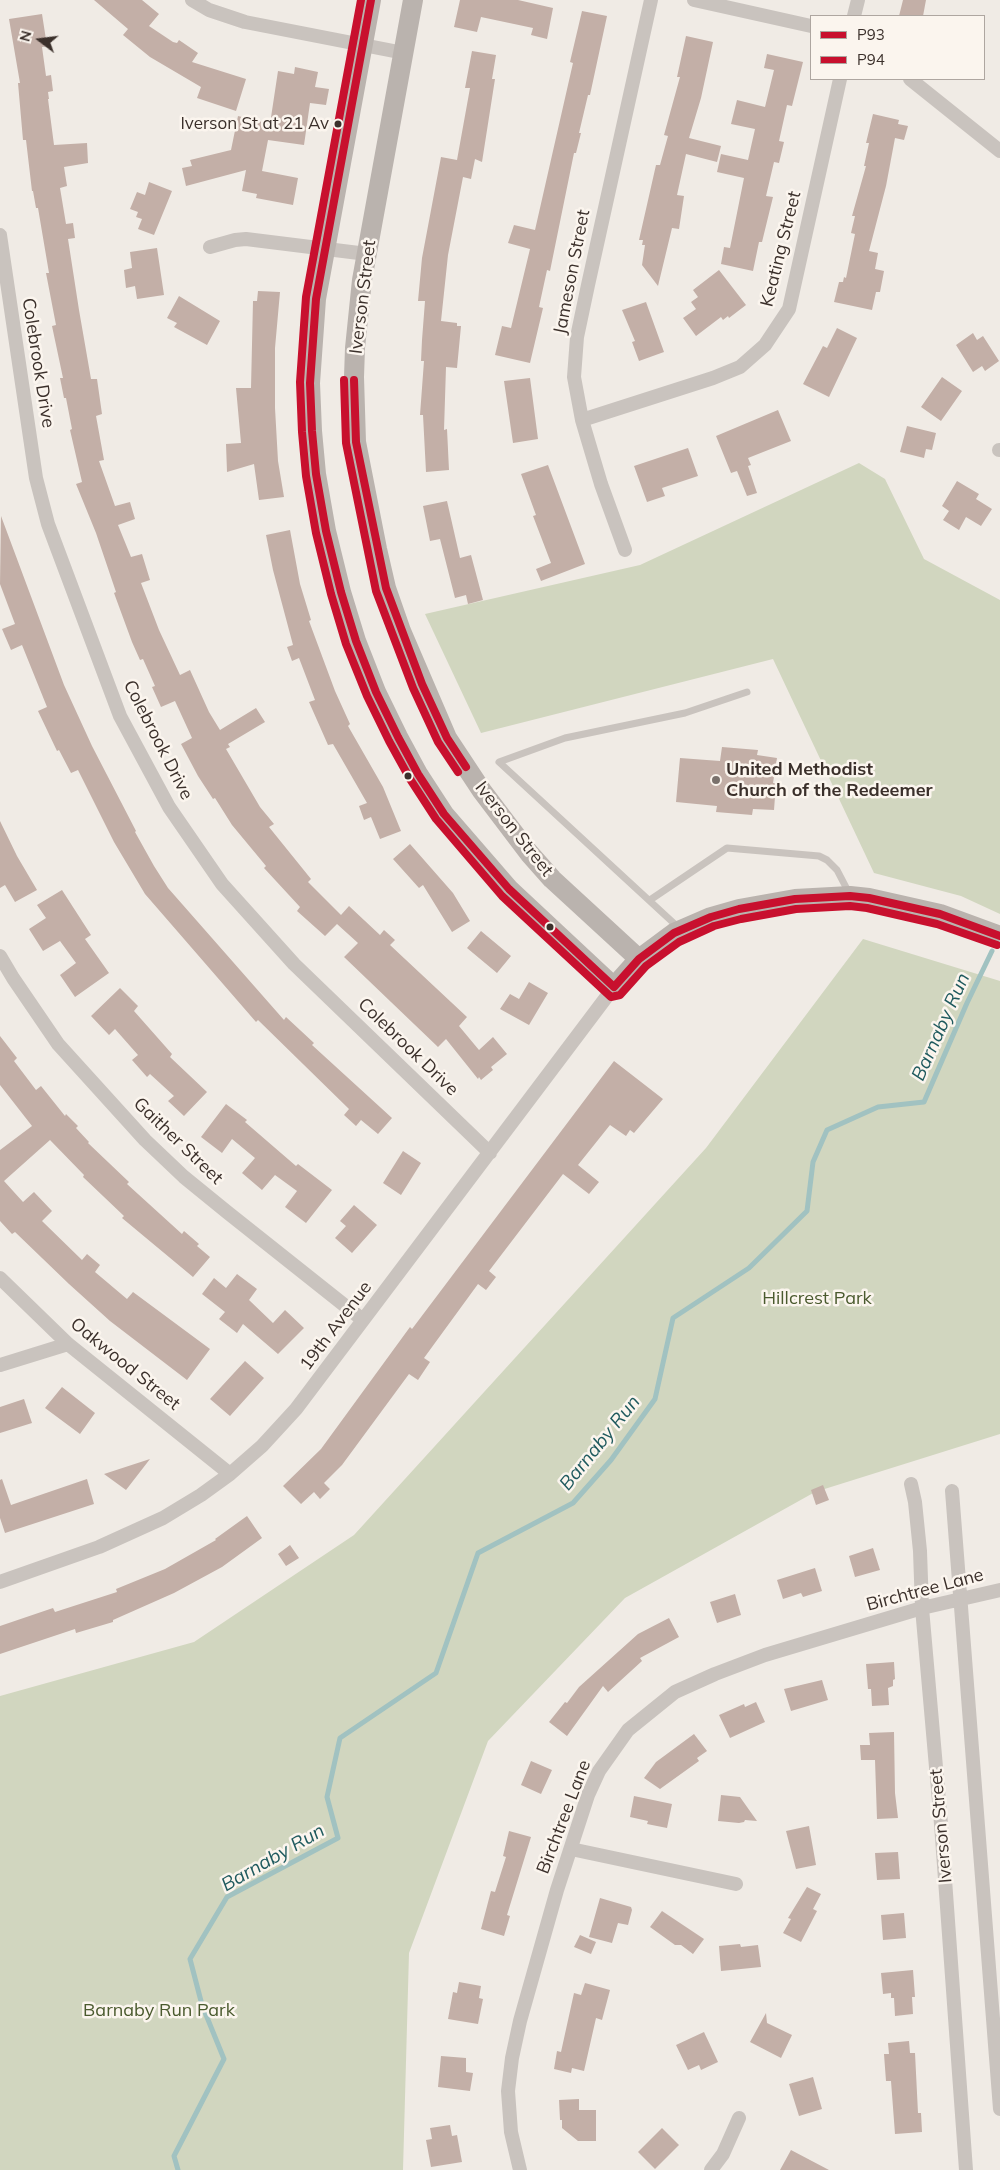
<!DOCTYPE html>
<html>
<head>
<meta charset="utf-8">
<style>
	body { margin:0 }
	#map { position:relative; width:1000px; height:2170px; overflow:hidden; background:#f0ebe5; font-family:Mulish,sans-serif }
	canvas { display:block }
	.legend { position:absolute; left:810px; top:15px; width:175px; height:65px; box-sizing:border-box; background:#fbf5ee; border:1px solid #aea6a0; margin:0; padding:6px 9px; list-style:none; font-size:15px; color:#3b302b }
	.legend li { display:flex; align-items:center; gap:10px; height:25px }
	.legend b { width:25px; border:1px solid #aea6a0 }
	.north { position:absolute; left:15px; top:15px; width:50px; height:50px; -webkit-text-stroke:4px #fbf5ee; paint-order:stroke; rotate:285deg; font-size:14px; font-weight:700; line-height:20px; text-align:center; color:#3b302b }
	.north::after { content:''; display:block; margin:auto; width:18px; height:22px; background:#3b302b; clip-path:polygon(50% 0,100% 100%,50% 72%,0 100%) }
</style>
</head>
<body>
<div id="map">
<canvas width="1000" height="2170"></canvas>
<ul class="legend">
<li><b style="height:6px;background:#c8102e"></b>P93</li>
<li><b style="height:6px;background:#c8102e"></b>P94</li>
</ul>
<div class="north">N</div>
</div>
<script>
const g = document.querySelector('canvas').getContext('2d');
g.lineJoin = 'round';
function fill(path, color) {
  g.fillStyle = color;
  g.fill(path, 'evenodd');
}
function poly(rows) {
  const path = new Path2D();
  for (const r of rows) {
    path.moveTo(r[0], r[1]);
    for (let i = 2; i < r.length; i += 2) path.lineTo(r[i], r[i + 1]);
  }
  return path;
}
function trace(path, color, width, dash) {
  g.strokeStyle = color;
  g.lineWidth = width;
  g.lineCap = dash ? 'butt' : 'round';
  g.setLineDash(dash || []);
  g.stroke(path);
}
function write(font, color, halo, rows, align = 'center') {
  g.font = font + ' Mulish,sans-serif';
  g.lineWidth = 5;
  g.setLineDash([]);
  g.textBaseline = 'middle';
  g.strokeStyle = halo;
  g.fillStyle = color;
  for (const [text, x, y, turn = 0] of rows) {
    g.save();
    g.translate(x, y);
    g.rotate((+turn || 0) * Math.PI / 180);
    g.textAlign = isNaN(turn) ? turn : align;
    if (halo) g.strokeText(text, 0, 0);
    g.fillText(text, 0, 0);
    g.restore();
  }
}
fill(poly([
	[859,463,885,479,924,559,1000,600,1000,914,961,896,874,873,773,659,481,733,425,614,640,565],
	[863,939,1000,981,1000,1434,815,1492,625,1598,488,1741,409,1953,403,2170,0,2170,0,1696,194,1642,354,1535,706,1148]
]), '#d1d6bf');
trace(poly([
	[178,2170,174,2156,224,2059,202,2005,190,1959,227,1897,338,1838,327,1797,340,1738,436,1673,478,1553,573,1503,611,1460,655,1399,673,1318,749,1268,807,1211,813,1162,827,1130,878,1107,924,1102,967,1003,992,951]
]), '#a1c2c1', 5);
fill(poly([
	[94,0,142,0,159,14,149,26,173,42,177,43,179,40,198,53,192,62,246,79,236,111,197,98,201,87,150,57,123,35,128,29],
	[460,0,518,0,553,8,547,39,531,35,533,28,481,17,477,32,454,27],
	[903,0,926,0,923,16,899,16],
	[582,11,607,16,590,95,588,95,579,133,581,133,576,153,574,153,550,271,547,270,539,307,543,308,530,363,495,355,502,326,511,328,530,249,508,243,514,225,535,230,573,63,570,62],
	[42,14,47,46,42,47,46,76,51,75,53,91,48,92,49,99,48,99,54,145,87,143,88,163,64,167,67,186,60,188,66,224,73,223,75,238,68,239,79,310,91,379,97,379,102,414,96,416,104,460,99,461,115,506,130,502,135,519,118,525,131,557,142,554,150,580,141,583,159,630,180,675,190,670,209,712,220,730,256,708,265,722,228,744,230,747,226,749,260,807,274,824,269,827,311,879,308,882,341,915,349,906,380,935,384,930,395,940,390,945,467,1017,459,1026,479,1050,493,1037,507,1054,491,1067,493,1070,481,1080,479,1077,478,1079,446,1039,438,1047,344,957,358,943,337,924,325,936,297,911,300,907,264,868,266,866,232,825,215,798,213,799,198,776,181,744,192,738,175,701,161,707,152,687,155,686,143,659,140,660,132,642,114,593,116,592,96,533,76,484,82,482,70,430,72,429,66,398,64,398,60,378,63,378,52,326,56,325,46,273,49,273,38,208,36,208,33,191,32,191,26,140,23,140,18,83,20,83,9,19],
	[686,36,713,42,701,98,689,138,721,146,717,162,686,154,677,195,684,196,679,229,672,228,658,286,642,265,645,245,642,245,643,240,639,240,656,165,660,165,668,136,664,135,680,77,677,77],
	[472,51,496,55,492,79,495,79,482,162,475,159,471,179,463,177,448,255,441,321,457,323,457,326,461,326,457,368,446,367,444,430,447,429,449,470,426,472,423,415,420,415,424,361,421,361,422,340,425,301,418,301,422,258,441,157,457,160,470,88,465,88],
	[767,54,803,62,792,106,787,105,779,141,784,142,779,163,774,162,766,196,773,197,762,242,759,242,753,271,721,264,724,247,730,248,744,178,717,172,721,154,748,160,755,129,731,124,737,100,765,107,774,70,764,68],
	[295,67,318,72,315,87,329,89,326,105,310,103,304,145,268,140,262,171,298,178,293,205,256,198,257,194,242,191,246,170,186,186,182,168,192,166,190,160,231,150,238,116,270,124,278,71,294,74],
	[873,114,899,120,898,124,908,126,904,140,895,138,886,186,869,251,878,253,875,269,884,271,880,292,876,292,872,310,834,302,839,282,843,282,844,277,846,278,855,234,851,233,855,216,852,216,866,166,864,166,869,143,866,143],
	[149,182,172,191,154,235,138,229,142,219,136,217,138,212,130,209,137,192,145,195],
	[157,248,164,295,137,299,135,286,126,288,124,270,132,268,130,252],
	[719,270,746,305,729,318,728,316,723,320,721,317,696,336,683,318,696,309,691,302,698,297,693,290],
	[258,291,280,292,275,348,275,408,278,461,284,497,259,500,254,464,227,472,226,444,241,443,236,388,251,388,253,301,257,301],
	[179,296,220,321,207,345,174,327,177,323,167,318],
	[646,302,664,352,639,361,632,342,635,341,622,310],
	[837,328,857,338,829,397,803,384,823,346,827,348],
	[973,333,977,340,983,336,999,361,985,371,982,366,973,372,956,345],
	[942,377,962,391,941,421,921,407],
	[530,378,538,439,513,443,504,381],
	[778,410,791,441,748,458,751,465,748,466,757,493,747,496,737,471,731,473,716,436],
	[907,426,936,433,932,450,926,449,924,458,900,452],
	[688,448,698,476,662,488,665,496,647,502,634,466],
	[548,465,585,564,541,581,536,569,551,563,533,516,536,515,521,474],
	[957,481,979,494,976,499,992,509,981,526,966,517,959,530,943,520,949,511,942,506],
	[447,501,460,558,471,555,483,600,468,604,466,595,455,598,440,539,430,541,423,506],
	[1,516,64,685,92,746,136,831,135,832,154,866,168,888,284,1020,286,1017,314,1043,312,1045,392,1118,378,1134,361,1120,356,1126,344,1115,349,1109,258,1020,256,1022,145,894,114,842,78,770,71,773,59,750,57,751,38,711,47,707,22,645,11,650,2,629,15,624,0,584],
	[290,530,300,584,311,620,309,621,335,691,350,724,348,726,383,787,401,831,380,839,371,817,364,820,359,806,367,803,333,744,328,745,309,702,315,700,299,658,292,661,287,647,293,645,273,570,266,535],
	[722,747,758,750,757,755,777,758,773,783,776,783,774,810,753,809,752,815,716,812,717,806,676,802,680,758,720,761],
	[0,821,17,856,37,890,15,902,5,885,0,888],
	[410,844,453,893,470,921,452,932,423,885,419,888,393,859],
	[62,890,91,935,85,939,109,973,75,997,60,975,76,963,60,941,43,951,29,929,46,918,37,905],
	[481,931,511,956,497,973,467,948],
	[529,982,548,993,529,1025,500,1009,510,994,519,999],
	[120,988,138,1006,134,1011,172,1054,170,1057,207,1092,184,1116,168,1101,174,1096,150,1074,147,1077,132,1060,138,1055,115,1029,109,1035,91,1016],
	[0,1036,17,1058,14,1061,36,1090,41,1086,65,1116,66,1114,78,1126,76,1128,89,1142,88,1143,129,1182,127,1184,182,1234,184,1231,199,1244,197,1246,210,1257,193,1277,122,1218,124,1216,83,1177,84,1175,50,1140,4,1181,23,1202,34,1192,52,1211,42,1221,82,1260,87,1254,100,1265,95,1272,127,1299,133,1292,210,1349,187,1380,110,1321,69,1284,15,1232,12,1234,0,1221,0,1150,32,1126,0,1085],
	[614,1061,663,1099,634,1133,630,1130,626,1136,610,1125,578,1165,599,1182,589,1194,563,1174,489,1271,496,1277,486,1290,478,1284,424,1358,430,1362,418,1380,409,1374,342,1465,324,1483,330,1489,320,1499,314,1492,301,1504,283,1486,321,1449,410,1327,412,1329],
	[226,1104,247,1120,245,1122,296,1166,298,1164,332,1190,306,1223,285,1207,297,1191,275,1175,262,1190,242,1173,255,1158,232,1139,222,1153,201,1137],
	[403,1151,421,1163,401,1195,383,1183],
	[354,1205,377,1225,352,1253,335,1238,346,1226,340,1221],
	[237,1274,257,1289,249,1300,273,1323,285,1310,304,1328,278,1354,243,1324,237,1333,219,1319,225,1312,202,1294,214,1278,226,1288],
	[245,1361,264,1378,230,1416,210,1399],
	[62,1387,95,1413,80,1434,45,1408],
	[24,1399,32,1423,0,1433,0,1407],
	[150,1459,126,1490,104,1474],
	[2,1479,11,1505,87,1479,94,1504,5,1533,0,1518,0,1480],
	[823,1485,829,1500,816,1505,811,1490],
	[247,1516,262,1538,222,1567,174,1593,113,1620,113,1622,76,1633,75,1629,0,1654,0,1626,53,1608,55,1612,117,1592,116,1589,165,1569,216,1540,215,1539],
	[290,1545,299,1558,286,1566,278,1554],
	[873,1548,880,1570,855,1577,849,1556],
	[815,1568,822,1591,803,1597,801,1593,783,1599,777,1580],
	[735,1594,741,1615,717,1623,710,1602],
	[669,1618,679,1637,640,1658,642,1661,608,1692,603,1686,567,1736,549,1722,565,1702,567,1703,579,1687,638,1634],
	[894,1662,895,1679,893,1680,893,1686,888,1688,889,1705,872,1706,871,1689,868,1689,866,1664],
	[822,1680,828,1700,791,1711,784,1689],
	[756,1702,765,1722,730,1738,719,1715,744,1704,745,1707],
	[894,1732,895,1793,898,1818,877,1819,875,1760,861,1760,860,1745,870,1745,869,1733],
	[694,1734,707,1751,697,1758,699,1761,660,1789,644,1778,656,1762],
	[531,1761,552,1770,541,1794,521,1785],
	[721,1795,740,1797,757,1821,745,1820,744,1822,739,1823,718,1821],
	[634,1796,672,1804,667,1828,647,1824,648,1821,630,1817],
	[809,1826,816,1865,796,1869,786,1831],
	[509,1831,531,1837,507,1915,510,1916,504,1936,481,1929,491,1891,495,1892,506,1857,503,1856],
	[898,1852,900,1879,877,1880,875,1853],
	[807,1887,821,1894,813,1909,817,1911,801,1942,783,1933,791,1919,788,1918],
	[600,1898,631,1907,632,1910,628,1925,618,1923,612,1943,589,1937],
	[662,1911,704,1939,693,1954,681,1945,675,1945,650,1927],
	[904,1913,906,1938,883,1940,881,1915],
	[580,1935,596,1942,591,1954,574,1947],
	[740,1944,741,1947,758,1945,761,1967,721,1971,719,1946],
	[913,1970,915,1997,912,1997,913,2014,895,2016,894,1998,891,1998,891,1993,883,1994,881,1973],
	[459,1982,481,1986,479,1998,483,1999,478,2024,448,2019,453,1992,457,1993],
	[585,1983,610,1990,602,2020,596,2018,584,2071,572,2068,571,2073,554,2069,557,2051,561,2052,574,1993,581,1995],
	[766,2013,767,2023,792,2035,781,2058,750,2042],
	[704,2032,718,2062,701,2070,699,2065,688,2070,676,2045],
	[909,2041,910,2053,915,2053,918,2113,921,2113,922,2132,895,2134,891,2081,886,2081,884,2054,889,2054,888,2043],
	[441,2056,466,2058,466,2072,473,2073,470,2091,438,2087],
	[813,2077,822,2109,799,2116,789,2084],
	[579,2099,579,2110,596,2110,596,2141,578,2141,562,2128,562,2120,560,2120,559,2100],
	[450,2125,452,2136,457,2135,462,2162,431,2167,426,2140,432,2139,430,2128],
	[662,2128,679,2145,655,2169,638,2152],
	[791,2150,829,2170,780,2170]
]), '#c3afa7');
trace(poly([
	[650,900,727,848,819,856,827,860,837,870,849,893],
	[679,928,499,762,565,738,685,713,747,692]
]), '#c9c3be', 7);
trace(poly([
	[192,0,209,10,245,22,404,53],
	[694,0,811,26],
	[854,16,858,0],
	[910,79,1000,151],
	[0,235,36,478,48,524,120,716,169,807,222,884,294,964,490,1153],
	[210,247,235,240,246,239,367,254],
	[582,420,713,378,740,367,765,345,789,309,840,79],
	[999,450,1000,450],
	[625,550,601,484,582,420,574,377,577,337,588,285,651,0],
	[0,956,13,978,58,1044,145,1140,184,1177,227,1212,363,1320],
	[0,1278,68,1344,230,1474],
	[0,1365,68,1344],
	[911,1484,915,1502,920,1551,922,1608,941,1824,966,2170],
	[952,1491,1000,2109],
	[0,1582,99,1547,163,1518,201,1495,230,1474,262,1446,296,1409,614,987],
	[571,1849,736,1884],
	[520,2170,511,2132,508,2091,512,2058,520,2021,557,1890,588,1795,599,1771,628,1730,675,1692,715,1674,765,1655,922,1608,1000,1590],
	[711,2170,723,2154,739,2118]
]), '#c9c3be', 14);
trace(poly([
	[371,0,316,299,310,383,312,431,316,474,326,531,341,592,356,641,376,692,398,737,418,774,444,814,509,889,614,987,639,959,674,933,711,917,739,909,795,899,850,896,869,898,940,914,1000,936],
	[413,0,362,280,355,348,354,377,356,442,377,549,386,588,401,631,447,738,482,791,529,853,552,879,639,959]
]), '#bab3ae', 20);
trace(poly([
	[371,0,316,299,310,383,312,431,316,474,326,531,341,592,356,641,376,692,398,737,418,774,444,814,509,889,614,987,639,959,674,933,711,917,739,909,795,899,850,896,869,898,940,914,1000,936],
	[354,380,356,442,386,588,422,684,447,738,466,767]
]), '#c8102e', 8);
trace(poly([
	[361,0,306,297,300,382,302,432,306,476,316,533,331,594,346,644,367,696,389,741,410,779,436,819,502,896,611,997,620,995,646,966,679,942,714,926,741,919,796,909,850,906,867,908,937,924,997,945],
	[344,380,346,443,376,591,413,688,438,742,458,772]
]), '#c8102e', 8);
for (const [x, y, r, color] of [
	[338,124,4.5,"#3b302b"],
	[408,776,4.5,"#3b302b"],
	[716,780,5,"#7a716c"],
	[550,927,4.5,"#3b302b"]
]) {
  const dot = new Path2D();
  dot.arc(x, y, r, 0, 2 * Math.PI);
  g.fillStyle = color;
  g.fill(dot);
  trace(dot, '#fbf5ee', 2);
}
write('17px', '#3b302b', '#fbf5ee', [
	["Iverson St at 21 Av",329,124]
], 'right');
write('18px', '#3b302b', '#fbf5ee', [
	["Keating Street",781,249,-76],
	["Jameson Street",572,272,-79],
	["Iverson Street",363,297,-83],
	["Colebrook Drive",38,363,81],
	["Colebrook Drive",158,740,63],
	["Iverson Street",514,829,52],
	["Colebrook Drive",408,1047,44],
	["Gaither Street",178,1141,44],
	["19th Avenue",336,1326,-53],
	["Oakwood Street",125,1364,39],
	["Birchtree Lane",925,1590,-15],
	["Birchtree Lane",564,1817,-69],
	["Iverson Street",941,1826,-95]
]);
write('bold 18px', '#3b302b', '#fbf5ee', [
	["United Methodist",726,770],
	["Church of the Redeemer",726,791]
], 'left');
write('18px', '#4a5a2e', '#fbf5ee', [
	["Hillcrest Park",817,1299],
	["Barnaby Run Park",159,2011]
]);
write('italic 19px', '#1f5a5e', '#fbf5ee', [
	["Barnaby Run",941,1027,-66],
	["Barnaby Run",600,1443,-51],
	["Barnaby Run",273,1858,-30]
]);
</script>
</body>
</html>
